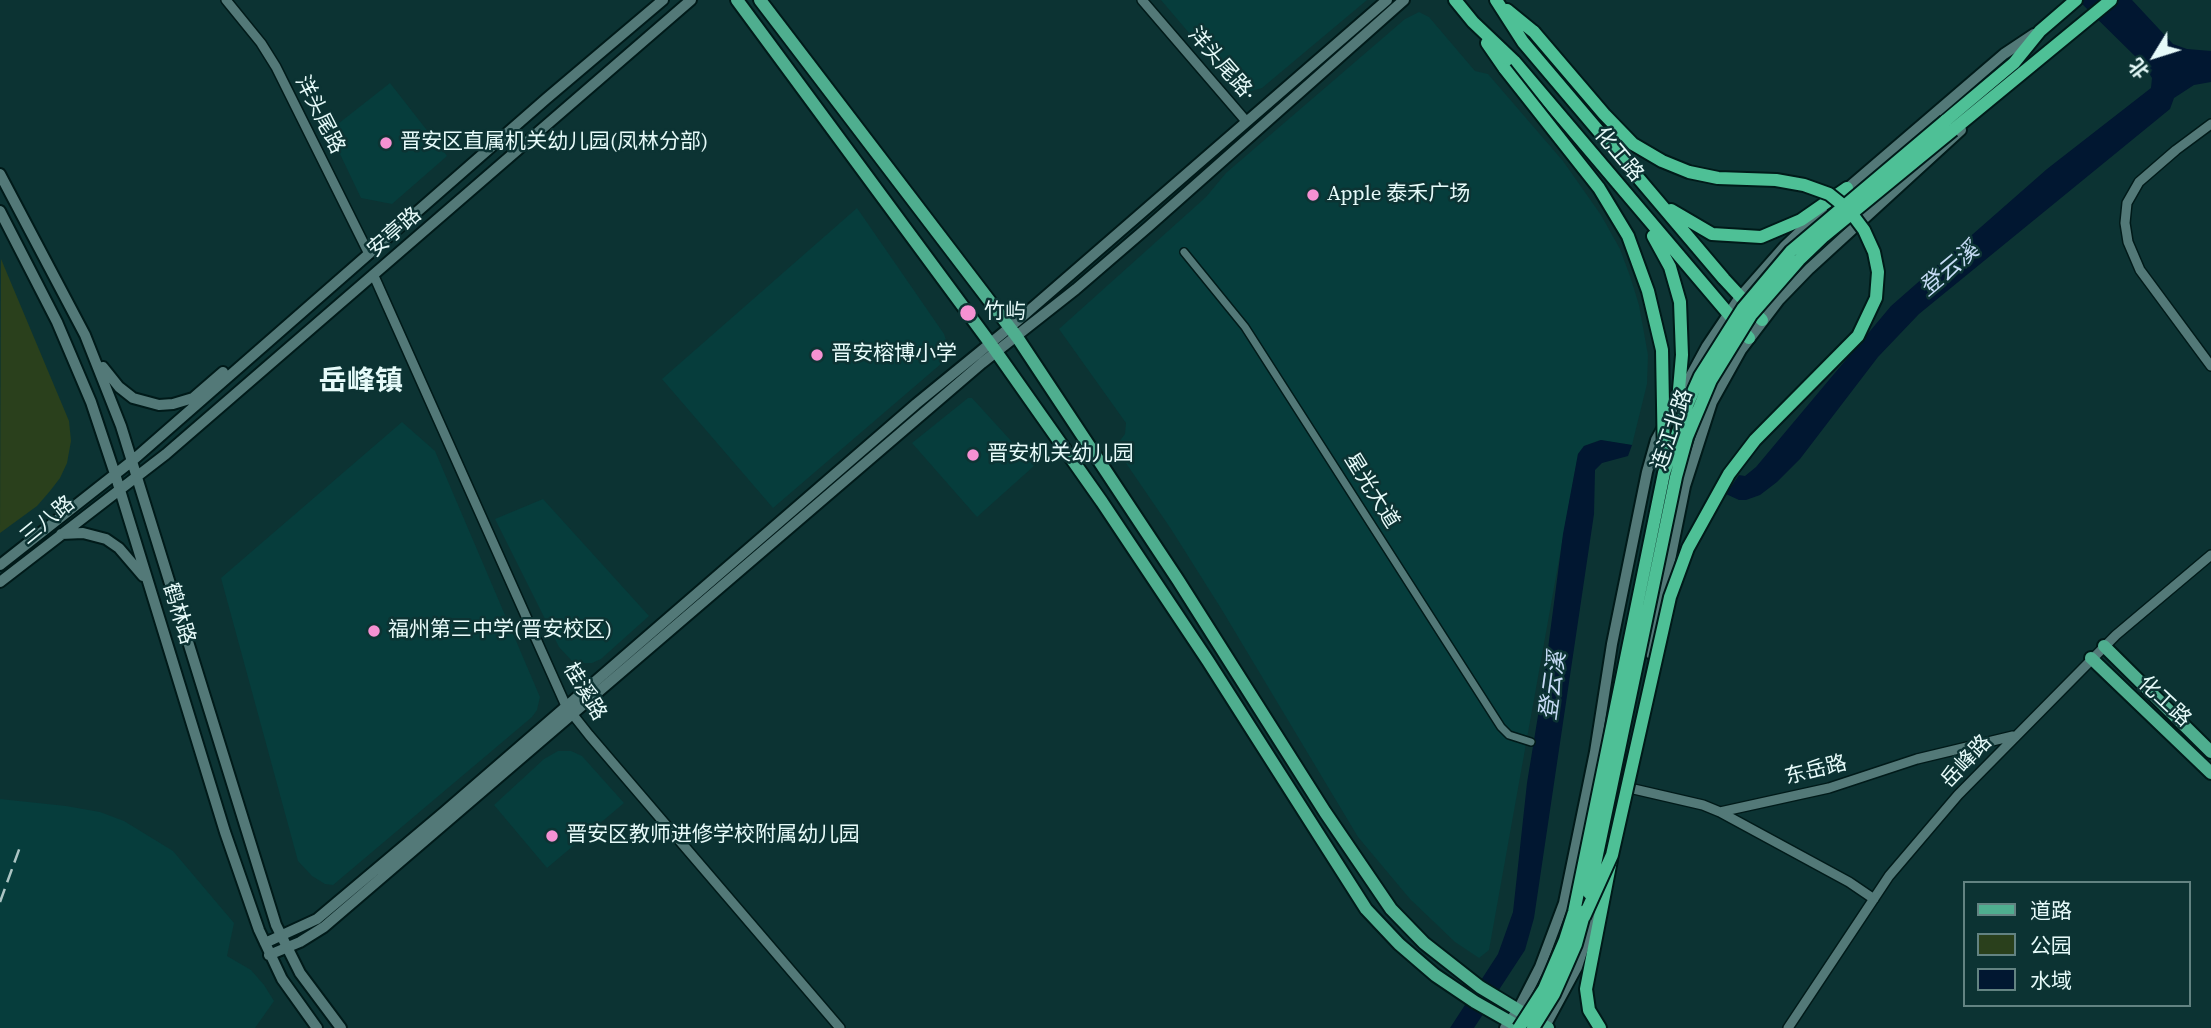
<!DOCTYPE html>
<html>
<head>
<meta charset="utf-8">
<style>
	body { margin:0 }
	#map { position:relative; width:2211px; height:1028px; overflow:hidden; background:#0c3333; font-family:"Source Serif 4","Noto Sans SC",serif }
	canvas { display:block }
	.legend { position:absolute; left:1963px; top:881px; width:228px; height:126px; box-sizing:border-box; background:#0c3333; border:2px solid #638382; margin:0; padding:9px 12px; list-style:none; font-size:21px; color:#e6faf9 }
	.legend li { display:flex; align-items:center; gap:14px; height:35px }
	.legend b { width:35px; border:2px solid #638382 }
	.north { position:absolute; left:2120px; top:21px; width:70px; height:70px; -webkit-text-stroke:5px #0c3333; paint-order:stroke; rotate:232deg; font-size:19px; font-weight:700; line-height:28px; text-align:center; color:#e6faf9 }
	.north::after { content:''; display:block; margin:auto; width:24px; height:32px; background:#e6faf9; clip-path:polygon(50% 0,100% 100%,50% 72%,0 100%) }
</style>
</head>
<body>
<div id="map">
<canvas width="2211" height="1028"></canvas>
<ul class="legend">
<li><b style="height:9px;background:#4fae8f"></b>道路</li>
<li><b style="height:19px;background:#2a401c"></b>公园</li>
<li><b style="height:19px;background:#011731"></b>水域</li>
</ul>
<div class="north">北</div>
</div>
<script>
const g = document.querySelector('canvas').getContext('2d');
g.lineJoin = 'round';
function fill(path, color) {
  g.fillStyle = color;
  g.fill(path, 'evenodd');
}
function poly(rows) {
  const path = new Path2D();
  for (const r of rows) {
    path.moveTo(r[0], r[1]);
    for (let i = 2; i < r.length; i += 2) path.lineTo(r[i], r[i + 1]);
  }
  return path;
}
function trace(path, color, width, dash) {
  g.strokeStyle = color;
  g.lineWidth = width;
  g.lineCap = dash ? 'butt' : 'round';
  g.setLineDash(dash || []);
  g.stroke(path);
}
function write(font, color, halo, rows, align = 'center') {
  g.font = font + ' "Source Serif 4","Noto Sans SC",serif';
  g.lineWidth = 5;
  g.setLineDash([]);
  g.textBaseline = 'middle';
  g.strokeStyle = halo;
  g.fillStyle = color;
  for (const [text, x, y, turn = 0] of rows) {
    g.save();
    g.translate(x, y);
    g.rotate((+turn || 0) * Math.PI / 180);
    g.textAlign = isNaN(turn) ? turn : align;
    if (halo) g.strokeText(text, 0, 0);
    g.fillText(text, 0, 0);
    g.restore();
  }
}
fill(poly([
	[1161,0,1367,0,1262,88,1251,91,1235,87],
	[1419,12,1429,17,1475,71,1488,74,1563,161,1601,215,1620,249,1630,276,1639,305,1648,355,1647,384,1632,445,1600,440,1584,446,1578,454,1489,950,1479,958,1455,942,1410,899,1358,837,1222,610,1171,529,1115,447,1125,434,1126,423,1059,329,1206,197,1226,173,1405,19],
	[390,83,447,156,392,204,361,198,329,131],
	[857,208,944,334,948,346,942,363,773,508,662,379],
	[968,398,972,398,1034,466,977,517,912,443],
	[402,422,435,451,540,697,537,710,532,717,333,885,325,884,312,876,298,861,221,578],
	[543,499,649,616,601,659,592,663,579,663,572,661,559,647,495,519],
	[558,751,571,751,582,756,624,803,547,868,494,805,544,759],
	[0,799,66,806,100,812,124,821,173,851,234,923,227,956,251,970,264,985,274,1001,255,1028,0,1028]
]), '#063d3c');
fill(poly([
	[1,259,69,421,71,441,67,463,60,478,50,491,37,506,0,533]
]), '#2a401c');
fill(poly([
	[2078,0,2132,0,2173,44,2187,49,2211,51,2211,82,2194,85,2174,98,2170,109,1919,314,1878,357,1800,459,1777,482,1760,495,1746,500,1739,500,1726,494,1739,475,1745,476,1756,467,1891,306,2047,169,2151,88,2152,78,2144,65],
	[1601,440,1632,445,1628,456,1602,463,1595,470,1594,514,1534,918,1525,950,1474,1028,1450,1028,1498,954,1513,912,1527,783,1544,679,1563,534,1578,454,1584,446]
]), '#011731');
const minor = poly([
	[1184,252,1245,327,1501,727,1509,735,1531,742]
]);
const tertiary = poly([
	[226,0,261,43,276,67,369,254],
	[1142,0,1246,121],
	[2211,124,2176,150,2139,182,2127,203,2125,223,2128,242,2140,270,2211,366],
	[374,276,566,706,589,735,840,1028],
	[1625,787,1703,805,1720,812,1829,788,1917,759,2013,736],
	[1720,812,1849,882,1874,899],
	[1788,1028,1889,876,1958,795,2116,635,2211,555]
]);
const secondary = poly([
	[0,174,85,335,121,426,276,925,300,973,341,1028],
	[1842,193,2004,54,2034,34],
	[0,211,57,322,91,402,115,474,225,832,259,930,282,979,317,1028],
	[103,367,119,387,133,398,159,405,173,404,193,398,223,372],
	[61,534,83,533,106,539,119,548,143,576],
	[0,565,132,461,546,99,663,0],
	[0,582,166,454,691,0],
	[1651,654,1685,486,1712,402,1741,350,1779,300,1809,269,1961,130],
	[265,943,317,919,443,813,916,404,1009,328,1387,0],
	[269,955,300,942,324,927,982,363,1076,289,1148,227,1404,0],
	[1505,1028,1518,1010,1540,967,1564,903,1595,752,1612,644,1647,472,1656,440,1707,346,1740,297,1784,247,1822,211],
	[1544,1028,1577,967,1598,902]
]);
const primary = poly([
	[737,0,990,343,1102,502,1208,661,1366,909,1399,944,1435,975,1475,1002,1521,1028],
	[760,0,1017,337,1178,580,1325,812,1391,909,1424,943,1480,987,1548,1028],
	[2104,646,2211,752],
	[2091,658,2211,773]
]);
const trunk = poly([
	[1455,0,1473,22,1514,61,1749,338],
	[1496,0,1523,42,1724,279,1762,320],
	[1507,10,1534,32],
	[1487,43,1505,69],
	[1945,121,2014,63,2040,31,2076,0],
	[1953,130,2111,0],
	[1671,210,1712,234,1761,237,1801,220,1847,188],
	[1653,236,1670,267,1680,302,1682,355,1678,401],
	[1600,1028,1589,1010,1586,989,1611,860]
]);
trace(minor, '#001a19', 10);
trace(tertiary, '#001a19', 12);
trace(secondary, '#001a19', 14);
trace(primary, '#001a19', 16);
trace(trunk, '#001a19', 16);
trace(minor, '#537978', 7);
trace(tertiary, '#537978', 9);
trace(secondary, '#537978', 10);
trace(primary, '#4fae8f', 12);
trace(trunk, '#4ec096', 12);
trace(poly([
	[0,902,20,847]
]), '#acc5c4', 2.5, [14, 7]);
const trunkBridge = poly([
	[1534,32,1604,114,1633,144,1662,161,1689,172,1718,178,1776,180,1804,185,1829,194,1849,210,1864,230,1874,252,1878,272,1876,298,1858,336,1755,440,1729,474,1688,548,1670,597,1612,855,1584,917],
	[1505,69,1599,188,1628,236,1648,291,1662,350,1664,460],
	[1589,893,1676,477,1687,437,1711,380,1751,315,1799,260,1824,236,1953,130],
	[1519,1028,1544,989,1565,940,1574,912,1664,473,1688,403,1700,376,1743,308,1791,251,1945,121],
	[1533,1028,1554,994,1566,967,1576,944,1585,911]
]);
trace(trunkBridge, '#001a19', 16, []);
trace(trunkBridge, '#4ec096', 12);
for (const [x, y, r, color] of [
	[386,143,7,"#f591d2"],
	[1313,195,7,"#f591d2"],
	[968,313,9,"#f591d2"],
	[817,355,7,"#f591d2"],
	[973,455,7,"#f591d2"],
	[374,631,7,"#f591d2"],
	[552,836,7,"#f591d2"]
]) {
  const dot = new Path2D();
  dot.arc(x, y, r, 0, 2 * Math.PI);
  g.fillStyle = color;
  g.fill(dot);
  trace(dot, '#0c3333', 2.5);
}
write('21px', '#e6faf9', '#0c3333', [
	["洋头尾路·",1221,65,49],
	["洋头尾路",319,115,63],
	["化工路",1618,155,50],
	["安亭路",395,233,-41],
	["连江北路",1673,430,-71],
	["星光大道",1371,491,58],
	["三八路",48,521,-39],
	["鹤林路",178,614,73],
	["桂溪路",584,692,59],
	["化工路",2164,702,43],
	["岳峰路",1967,762,-47],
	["东岳路",1816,771,-14]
]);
write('21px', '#e6faf9', '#0c3333', [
	["晋安区直属机关幼儿园(凤林分部)",400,143],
	["Apple 泰禾广场",1327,195],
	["竹屿",984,313],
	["晋安榕博小学",831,355],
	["晋安机关幼儿园",987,455],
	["福州第三中学(晋安校区)",388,631],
	["晋安区教师进修学校附属幼儿园",566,836]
], 'left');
write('italic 23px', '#c6dbf5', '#0c3333', [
	["登云溪",1950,270,-40],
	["登云溪",1554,686,-82]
]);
write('bold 28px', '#e6faf9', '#0c3333', [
	["岳峰镇",361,383]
]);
</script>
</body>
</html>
